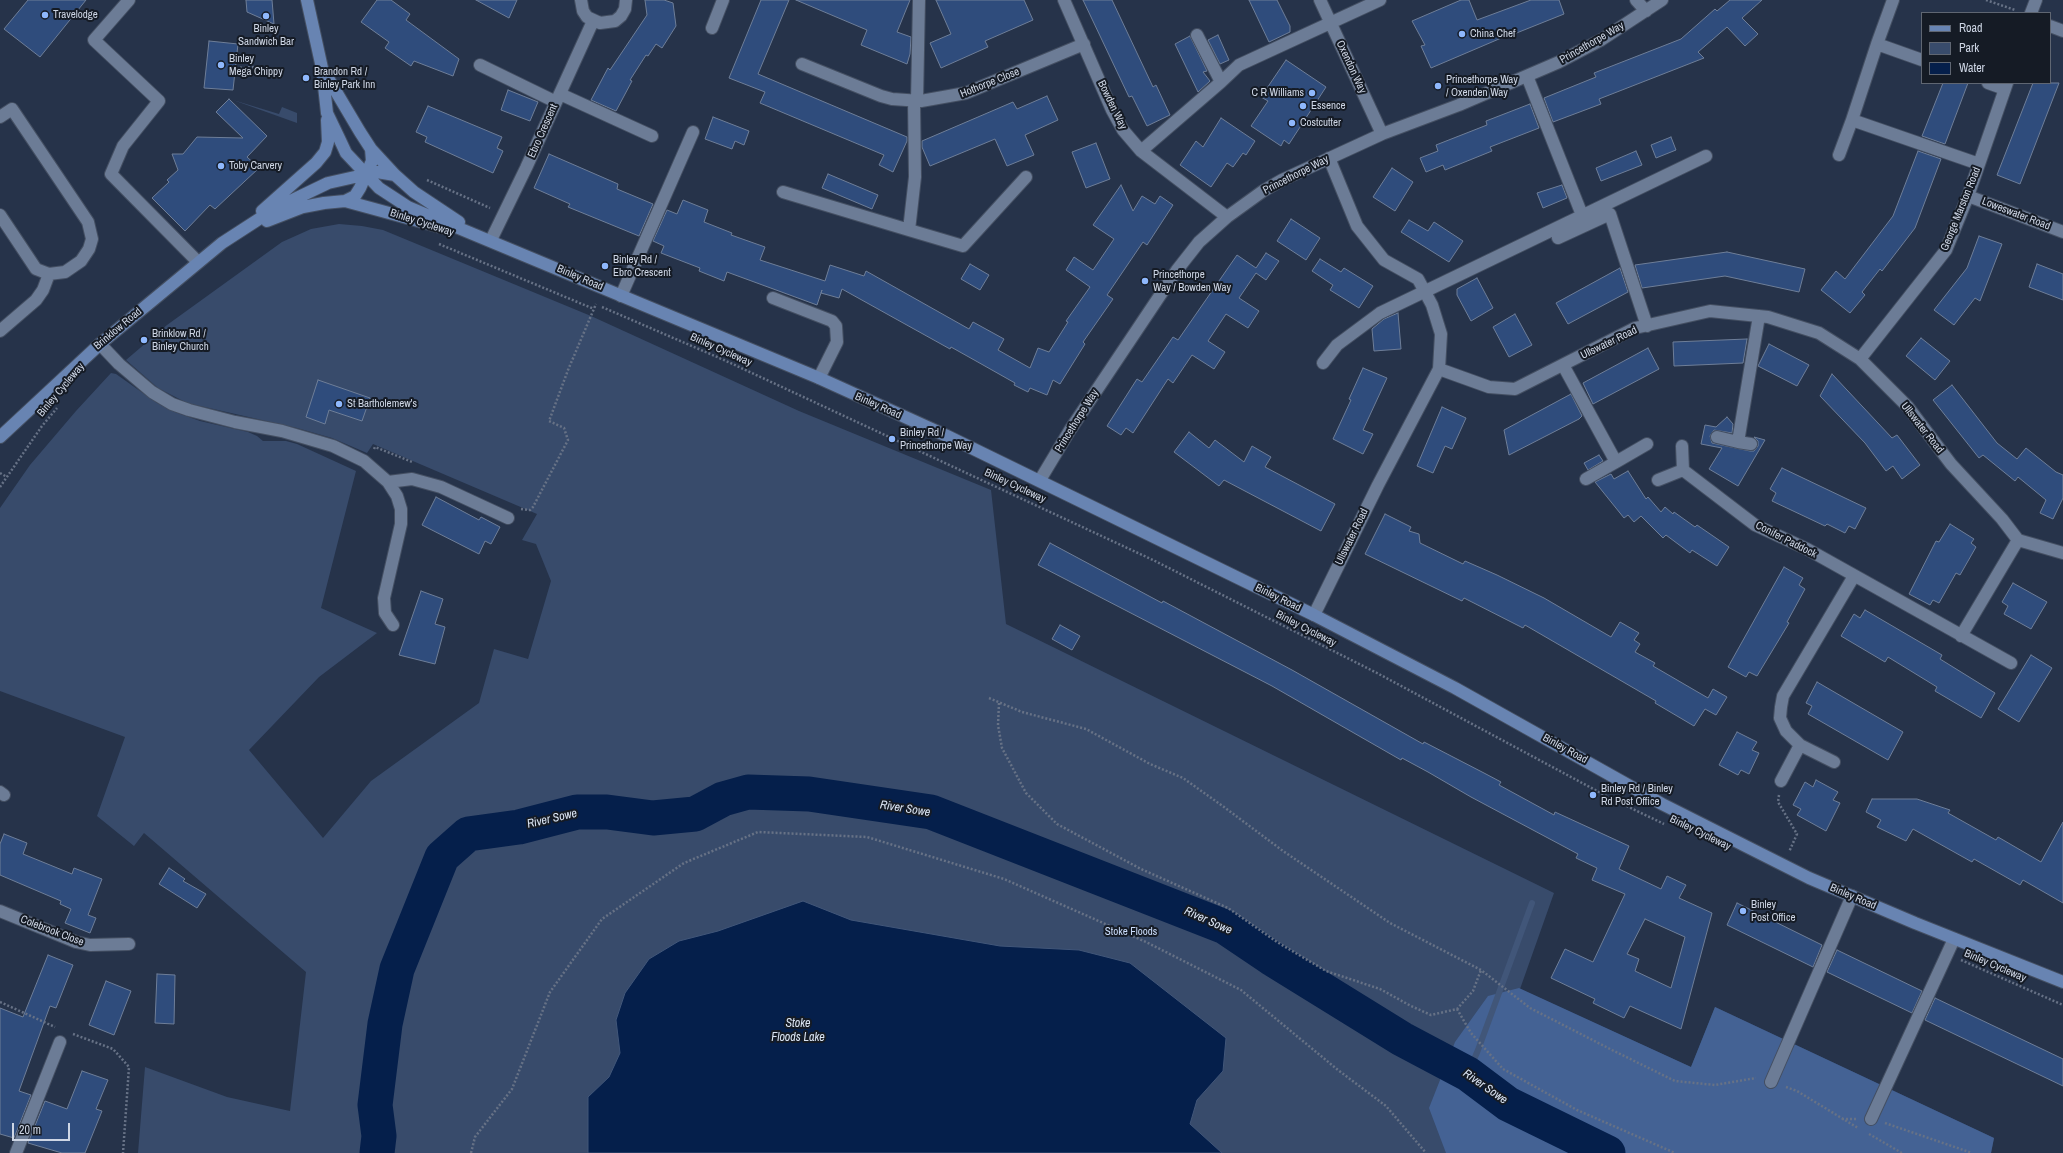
<!DOCTYPE html>
<html>
<head>
<meta charset="utf-8">
<style>
	body { margin:0 }
	#map { position:relative; width:2063px; height:1153px; overflow:hidden; background:#26334a; font-family:"Archivo Narrow",sans-serif }
	canvas { display:block }
	.legend { position:absolute; left:1921px; top:12px; width:130px; height:72px; box-sizing:border-box; background:#151b25; border:1px solid #5f6672; margin:0; padding:5px 7px; list-style:none; font-size:12px; color:#ced6e5 }
	.legend li { display:flex; align-items:center; gap:8px; height:20px }
	.legend b { width:20px; border:1px solid #5f6672 }
	.scale { position:absolute; left:12px; top:1123px; width:58px; height:18px; box-sizing:border-box; border:2px solid #ced6e5; border-top:0; padding-left:5px; font-size:12px; line-height:14px; white-space:nowrap; color:#ced6e5; -webkit-text-stroke:3px #151b25; paint-order:stroke }
</style>
</head>
<body>
<div id="map">
<canvas width="2063" height="1153"></canvas>
<ul class="legend">
<li><b style="height:5px;background:#6884b2"></b>Road</li>
<li><b style="height:11px;background:#384b6b"></b>Park</li>
<li><b style="height:11px;background:#051f4b"></b>Water</li>
</ul>
<div class="scale">20 m</div>
</div>
<script>
const g = document.querySelector('canvas').getContext('2d');
g.lineJoin = 'round';
function fill(path, color) {
  g.fillStyle = color;
  g.fill(path, 'evenodd');
}
function poly(rows) {
  const path = new Path2D();
  for (const r of rows) {
    path.moveTo(r[0], r[1]);
    for (let i = 2; i < r.length; i += 2) path.lineTo(r[i], r[i + 1]);
  }
  return path;
}
function trace(path, color, width, dash) {
  g.strokeStyle = color;
  g.lineWidth = width;
  g.lineCap = dash ? 'butt' : 'round';
  g.setLineDash(dash || []);
  g.stroke(path);
}
function write(font, color, halo, rows, align = 'center') {
  g.font = font + ' "Archivo Narrow",sans-serif';
  g.lineWidth = 4;
  g.setLineDash([]);
  g.textBaseline = 'middle';
  g.strokeStyle = halo;
  g.fillStyle = color;
  for (const [text, x, y, turn = 0] of rows) {
    g.save();
    g.translate(x, y);
    g.rotate((+turn || 0) * Math.PI / 180);
    g.textAlign = isNaN(turn) ? turn : align;
    if (halo) g.strokeText(text, 0, 0);
    g.fillText(text, 0, 0);
    g.restore();
  }
}
fill(poly([
	[233,100,279,114,282,107,297,113,297,123],
	[339,224,362,226,383,230,591,316,799,411,991,490,1006,624,1554,893,1520,989,1691,1067,1715,1007,1994,1138,1991,1153,138,1153,145,1067,227,1097,290,1111,306,972,144,833,134,846,97,816,125,737,0,691,0,508,30,465,76,411,111,373,116,374,157,403,175,412,200,421,248,432,257,436,263,441,286,441,297,444,356,471,321,608,377,633,319,677,249,750,323,838,371,781,479,703,494,649,528,659,551,581,536,544,522,540,537,514,373,444,367,453,332,438,297,428,187,403,158,388,126,360,167,325,282,242,311,229]
]), '#384b6b');
fill(poly([
	[1519,988,1691,1067,1715,1007,1994,1138,1991,1153,1446,1153,1429,1108,1455,1042,1488,996]
]), '#446294');
const water = poly([
	[803,901,851,920,1000,946,1079,950,1130,963,1226,1038,1223,1071,1197,1100,1190,1124,1222,1153,588,1153,588,1097,609,1077,620,1053,616,1020,625,993,649,959,679,941,718,931,803,901]
]);
fill(water, '#051f4b');
trace(water, '#415679', 1);
trace(poly([
	[1468,1074,1478,1050,1532,903]
]), '#415679', 6);
trace(poly([
	[377,1153,379,1136,375,1105,385,1024,397,969,442,857,468,834,519,827,577,812,607,812,653,818,695,814,723,799,748,792,809,794,931,812,1225,927,1271,958,1402,1039,1468,1074,1508,1104,1608,1153]
]), '#051f4b', 35);
const building = poly([
	[28,0,86,0,40,57,4,29,28,0],
	[246,0,272,0,274,24,247,12,246,0],
	[377,0,391,0,410,14,406,20,459,59,453,76,414,61,411,66,385,48,389,42,361,22,377,0],
	[476,0,517,0,509,18,476,0],
	[645,0,664,0,673,3,676,26,662,48,656,44,648,56,646,55,630,80,632,81,616,111,591,100,608,68,610,70,647,15,645,0],
	[761,0,789,0,758,74,907,137,907,141,893,172,879,165,884,155,760,103,765,92,729,78,761,0],
	[796,0,910,0,897,32,911,37,910,54,907,64,861,45,867,30,796,0],
	[936,0,1024,0,1033,20,985,41,988,47,941,68,930,43,951,34,936,0],
	[1083,0,1112,0,1153,87,1156,85,1170,115,1147,126,1132,96,1129,97,1083,0],
	[1249,0,1277,0,1290,26,1290,32,1269,42,1249,0],
	[1461,0,1469,0,1477,20,1531,0,1559,0,1564,14,1514,34,1513,33,1431,68,1421,46,1425,45,1412,21,1461,0],
	[1730,0,1762,0,1742,18,1758,34,1745,46,1727,27,1698,52,1704,58,1599,99,1601,104,1553,122,1544,98,1596,77,1594,73,1681,39,1715,9,1717,11,1730,0],
	[1218,35,1229,60,1220,64,1208,40,1218,35],
	[1190,36,1207,71,1203,72,1210,81,1198,92,1175,44,1190,36],
	[209,41,238,44,233,90,204,88,209,41],
	[1286,60,1326,87,1289,144,1284,140,1281,146,1251,126,1268,101,1261,97,1286,60],
	[1943,83,1968,83,1945,144,1922,136,1943,83],
	[2033,83,2059,83,2020,184,1997,175,2033,83],
	[508,90,538,102,530,121,501,110,508,90],
	[1047,96,1058,120,1025,135,1034,155,1007,166,995,139,930,166,922,147,922,141,1013,102,1017,109,1047,96],
	[229,99,267,136,247,157,259,168,215,209,210,205,185,231,152,198,169,182,167,180,178,170,172,154,183,154,197,137,243,138,216,112,229,99],
	[1530,104,1539,128,1490,147,1492,151,1445,170,1443,165,1426,172,1420,158,1438,151,1436,145,1487,125,1486,121,1530,104],
	[428,106,502,137,497,148,503,151,493,173,425,142,427,137,416,132,428,106],
	[713,117,749,131,744,145,735,141,732,149,705,139,713,117],
	[1221,118,1255,141,1246,155,1243,153,1233,167,1227,163,1211,187,1180,165,1196,141,1203,147,1221,118],
	[1671,137,1676,150,1656,158,1651,145,1671,137],
	[1096,143,1110,179,1086,188,1072,152,1096,143],
	[1636,151,1642,165,1601,181,1596,168,1636,151],
	[1918,151,1941,159,1915,228,1882,271,1880,269,1862,292,1865,295,1850,313,1821,290,1836,271,1845,279,1893,216,1918,151],
	[549,154,618,184,617,189,653,204,639,236,568,207,570,204,534,188,549,154],
	[1392,168,1413,182,1395,211,1373,197,1392,168],
	[828,174,878,195,872,209,822,188,828,174],
	[1121,185,1133,211,1142,196,1155,204,1160,196,1173,205,1147,245,1143,242,1107,295,1113,299,1083,342,1085,344,1060,384,1053,380,1047,395,1030,388,1028,392,1014,385,1015,383,976,361,951,347,950,349,842,289,839,298,821,293,822,290,817,305,727,272,724,281,699,271,700,268,661,253,664,246,653,241,667,210,677,214,683,200,708,210,704,222,732,233,731,235,765,247,760,260,825,281,830,265,864,276,866,271,969,329,973,322,1004,339,998,350,1030,368,1038,348,1049,352,1068,322,1066,321,1090,287,1066,270,1074,257,1093,270,1114,239,1093,225,1121,185],
	[1562,185,1567,198,1543,208,1537,193,1562,185],
	[1291,219,1320,238,1306,260,1277,241,1291,219],
	[1409,220,1428,231,1434,222,1463,241,1449,262,1401,232,1409,220],
	[1979,236,2002,244,1980,301,1975,298,1954,325,1934,310,1967,268,1979,236],
	[1727,252,1805,269,1799,292,1725,276,1642,288,1635,265,1727,252],
	[1266,253,1279,261,1266,280,1256,273,1239,298,1259,311,1248,328,1226,314,1208,341,1225,352,1214,369,1192,355,1173,383,1168,379,1133,433,1126,428,1121,435,1107,426,1137,379,1142,382,1173,337,1178,340,1237,255,1256,268,1266,253],
	[1320,259,1341,272,1344,268,1373,286,1359,308,1330,290,1333,285,1312,271,1320,259],
	[970,264,989,275,980,290,961,279,970,264],
	[2037,264,2063,274,2063,300,2029,287,2037,264],
	[1620,268,1628,292,1568,324,1556,303,1620,268],
	[1477,278,1493,308,1471,321,1457,295,1457,289,1477,278],
	[1398,313,1401,349,1374,351,1372,329,1384,319,1398,313],
	[1515,314,1532,345,1509,357,1493,327,1515,314],
	[1921,338,1950,361,1935,380,1906,356,1921,338],
	[1747,339,1743,363,1674,366,1673,342,1747,339],
	[1769,344,1809,365,1797,386,1758,366,1769,344],
	[1648,348,1659,369,1593,404,1583,383,1648,348],
	[1363,368,1387,378,1363,430,1373,434,1363,454,1333,439,1351,400,1349,399,1363,368],
	[1832,374,1892,438,1897,435,1920,465,1902,479,1893,466,1886,471,1865,443,1820,396,1832,374],
	[318,380,370,398,362,421,329,410,325,424,306,417,318,380],
	[1952,385,1997,443,2017,459,2026,448,2056,472,2063,475,2063,498,2053,519,2040,513,2046,500,2018,477,2015,481,1983,455,1979,458,1933,400,1952,385],
	[1571,394,1582,416,1579,419,1509,455,1504,430,1571,394],
	[1442,407,1466,418,1452,449,1445,446,1433,473,1417,466,1442,407],
	[1727,417,1733,424,1732,433,1714,430,1710,436,1712,443,1750,451,1754,451,1758,446,1758,441,1754,437,1765,440,1738,486,1709,469,1722,448,1701,444,1705,425,1716,427,1727,417],
	[1189,432,1209,448,1215,440,1244,462,1252,446,1271,457,1265,467,1335,504,1321,531,1224,480,1219,486,1174,452,1189,432],
	[1599,455,1603,461,1588,470,1584,463,1599,455],
	[1782,468,1866,508,1855,529,1849,526,1845,533,1827,524,1825,526,1772,501,1776,493,1770,489,1782,468],
	[1628,471,1646,499,1648,497,1661,512,1665,507,1673,514,1674,512,1695,527,1697,525,1729,547,1717,566,1692,550,1690,553,1666,535,1663,538,1641,516,1634,522,1628,515,1624,518,1595,482,1611,474,1614,479,1628,471],
	[436,497,479,520,481,517,500,527,491,544,485,541,479,554,422,525,436,497],
	[1385,514,1411,527,1409,531,1419,534,1420,543,1463,564,1465,561,1497,575,1544,598,1611,637,1620,622,1639,633,1634,640,1640,644,1635,652,1655,663,1653,666,1708,698,1713,689,1727,697,1716,715,1705,709,1694,726,1655,703,1656,701,1525,625,1523,628,1464,598,1462,601,1365,554,1385,514],
	[1950,524,1974,539,1971,543,1976,547,1960,575,1956,573,1939,603,1933,600,1930,605,1909,594,1936,541,1939,542,1950,524],
	[1050,543,1162,603,1163,601,1292,670,1423,744,1424,742,1484,773,1501,782,1499,785,1554,815,1555,812,1629,846,1619,869,1661,889,1667,876,1686,885,1679,898,1712,913,1681,1029,1630,1006,1624,1018,1593,1003,1595,999,1551,978,1565,949,1593,962,1625,894,1592,880,1597,868,1576,858,1578,854,1471,797,1428,772,1402,758,1401,760,1272,686,1038,565,1050,543],
	[1645,919,1685,937,1671,988,1635,971,1639,959,1627,954,1645,919],
	[1784,567,1803,578,1799,585,1805,589,1787,622,1789,623,1757,676,1749,672,1746,677,1728,667,1784,567],
	[2013,583,2047,602,2031,629,2004,614,2008,606,2002,602,2013,583],
	[421,591,443,599,435,624,445,627,435,664,399,655,421,591],
	[1865,610,1942,655,1940,659,1995,693,1981,718,1935,691,1937,687,1888,657,1885,662,1841,636,1854,614,1860,618,1865,610],
	[1060,625,1080,636,1072,650,1052,639,1060,625],
	[2031,655,2052,668,2019,722,1998,709,2031,655],
	[1817,682,1903,732,1888,760,1808,714,1812,706,1806,703,1817,682],
	[1737,732,1757,742,1752,750,1759,753,1749,774,1741,770,1738,775,1719,765,1737,732],
	[1816,780,1838,792,1833,800,1840,803,1826,831,1797,815,1801,809,1793,805,1805,782,1813,787,1816,780],
	[1872,799,1917,799,1950,810,1948,813,1996,840,1998,837,2041,862,2063,822,2063,903,2023,880,2020,885,1974,859,1972,862,1913,829,1906,841,1877,827,1881,820,1866,812,1872,799],
	[4,834,27,843,23,854,72,874,74,868,102,879,88,915,96,918,90,933,65,923,71,909,60,904,61,901,0,875,0,844,4,834],
	[169,868,185,879,183,881,206,894,197,908,159,884,169,868],
	[1737,903,1822,945,1813,967,1727,925,1737,903],
	[1837,950,1922,991,1912,1013,1827,972,1837,950],
	[48,955,73,965,56,1008,50,1006,19,1091,31,1095,14,1138,0,1134,0,1008,23,1017,48,955],
	[157,974,175,975,174,1024,155,1023,157,974],
	[106,981,131,991,114,1035,89,1025,106,981],
	[1935,998,2063,1059,2063,1086,1925,1020,1935,998],
	[82,1071,108,1080,96,1109,102,1111,85,1153,62,1153,28,1143,45,1101,67,1109,82,1071]
]);
fill(building, '#2f4c7c');
trace(building, '#6e7e98', 1);
const minor = poly([
	[129,0,94,40,159,101,123,146,111,174,198,262],
	[581,0,583,11,587,17,600,23,615,21,621,16,625,9,626,0],
	[1064,0,1112,110,1123,130,1141,151,1227,217],
	[1320,0,1382,134],
	[1636,0,1646,11],
	[2031,13,2036,0],
	[2050,26,2063,31],
	[712,28,723,0],
	[1197,35,1221,82,1239,65,1380,0],
	[1877,44,1893,0],
	[802,64,881,96,892,99,921,101,966,93,1084,44],
	[480,65,556,102],
	[1527,76,1582,215],
	[1988,83,2005,89],
	[560,94,652,136],
	[917,101,919,0],
	[0,117,12,109,88,222,92,239,89,249,81,261,65,272,49,274,36,269,0,215],
	[1852,120,1877,44,1922,60],
	[1141,151,1221,82],
	[1839,155,1852,120,1979,164],
	[783,192,909,230,915,177,914,101],
	[1968,196,2063,232],
	[909,230,963,246,1026,177],
	[1558,238,1610,214,1647,326],
	[491,240,526,168,593,21],
	[621,296,693,132],
	[773,298,832,321,836,326,837,342,819,378],
	[0,331,36,300,43,290,49,274],
	[100,344,119,364,152,392,172,404,189,410,235,422,282,431,333,446,364,461,388,482,397,496,401,509,401,524,384,598,385,613,393,625],
	[1860,359,1946,250,1968,196,2007,83],
	[1323,363,1337,345,1380,313,1706,156],
	[1563,365,1616,462,1586,479],
	[1439,369,1489,387,1515,389,1635,328,1710,311,1768,317,1819,333,1860,359,1908,407,1951,464,2002,519,2018,540],
	[1717,437,1738,442,1759,316],
	[1738,442,1751,444],
	[1616,462,1647,444],
	[1683,470,1755,525,1807,549,2011,663],
	[1040,480,1070,430,1177,270,1199,242,1227,217,1263,191,1282,180,1382,134,1459,105,1559,62,1601,40,1662,0],
	[1658,480,1683,470,1682,446],
	[388,482,412,479,441,487,508,518],
	[2018,540,2063,553],
	[1314,615,1378,485,1439,369,1441,334,1432,305,1418,279,1384,260,1357,226,1329,158],
	[1961,636,2018,540],
	[1834,762,1800,745,1786,731,1780,718,1781,707,1783,696,1854,576],
	[1781,781,1800,745],
	[0,792,4,795],
	[0,911,76,942,90,945,129,944],
	[1771,1082,1852,896],
	[1871,1119,1954,939],
	[16,1153,60,1042]
]);
const major = poly([
	[307,0,322,68,327,113,339,138,346,153,379,188,408,207,819,378,947,436,1314,615,1455,688,1662,804,1809,878,1915,923,2063,982],
	[325,73,360,132,371,149,395,175,414,192,459,222],
	[345,201,355,196,360,188,372,161,371,149],
	[262,211,316,163,325,152,328,142,327,120],
	[267,221,303,207,324,203,345,201,444,228],
	[0,437,100,344,222,243,276,208,328,183,377,172,395,175]
]);
trace(minor, '#444f62', 14);
trace(major, '#444f62', 14);
trace(poly([
	[1986,0,2015,10],
	[236,68,255,67],
	[427,180,490,208],
	[439,244,594,309],
	[602,307,724,360,1153,560,1377,673,1612,799,1664,824],
	[374,449,375,447,412,462],
	[0,473,7,477],
	[0,487,42,426,57,408],
	[521,509,530,510,533,507,568,440,564,428,549,421,568,370,596,304],
	[989,698,1022,712,1086,729,1150,764,1183,778,1224,807,1283,851,1390,923,1481,970,1530,1008,1612,1050,1675,1081,1715,1085,1756,1078],
	[999,703,998,725,1002,748,1026,793,1057,824,1141,869,1228,908,1277,942,1326,971,1380,989,1411,1006,1431,1015,1457,1009,1473,991,1481,970],
	[1779,795,1778,802,1797,834,1789,852],
	[1961,960,2063,1005],
	[0,1002,55,1027],
	[1457,1009,1471,1033,1503,1069,1577,1110,1675,1153],
	[73,1034,113,1049,129,1067,123,1153],
	[1786,1087,1797,1091,1858,1128],
	[1842,1119,1857,1119],
	[1885,1123,1972,1153],
	[1869,1134,1902,1153],
	[471,1153,475,1137,512,1089,550,992,602,919,684,863,758,832,867,837,1004,879,1146,942,1241,990,1338,1070,1386,1106,1426,1153]
]), '#677286', 2.5, [2, 2]);
trace(minor, '#6c7c96', 12);
trace(major, '#6884b2', 12);
for (const [x, y, r, color] of [
	[45,15,4,"#8fb8fd"],
	[266,16,4,"#8fb8fd"],
	[1462,34,4,"#8fb8fd"],
	[221,65,4,"#8fb8fd"],
	[306,78,4,"#8fb8fd"],
	[1438,86,4,"#8fb8fd"],
	[1312,93,4,"#8fb8fd"],
	[1303,106,4,"#8fb8fd"],
	[1292,123,4,"#8fb8fd"],
	[221,166,4,"#8fb8fd"],
	[605,266,4,"#8fb8fd"],
	[1145,281,4,"#8fb8fd"],
	[144,340,4,"#8fb8fd"],
	[339,404,4,"#8fb8fd"],
	[892,439,4,"#8fb8fd"],
	[1593,795,4,"#8fb8fd"],
	[1743,911,4,"#8fb8fd"]
]) {
  const dot = new Path2D();
  dot.arc(x, y, r, 0, 2 * Math.PI);
  g.fillStyle = color;
  g.fill(dot);
  trace(dot, '#151b25', 1.5);
}
write('11px', '#ced6e5', '#151b25', [
	["Travelodge",53,15],
	["Binley",266,29,"center"],
	["Sandwich Bar",266,42,"center"],
	["China Chef",1470,34],
	["Binley",229,59],
	["Mega Chippy",229,72],
	["Brandon Rd /",314,72],
	["Binley Park Inn",314,85],
	["Princethorpe Way",1446,80],
	["/ Oxenden Way",1446,93],
	["C R Williams",1304,93,"right"],
	["Essence",1311,106],
	["Costcutter",1300,123],
	["Toby Carvery",229,166],
	["Binley Rd /",613,260],
	["Ebro Crescent",613,273],
	["Princethorpe",1153,275],
	["Way / Bowden Way",1153,288],
	["Brinklow Rd /",152,334],
	["Binley Church",152,347],
	["St Bartholemew's",347,404],
	["Binley Rd /",900,433],
	["Princethorpe Way",900,446],
	["Binley Rd / Binley",1601,789],
	["Rd Post Office",1601,802],
	["Binley",1751,905],
	["Post Office",1751,918]
], 'left');
write('11px', '#ced6e5', '#151b25', [
	["Princethorpe Way",1592,43,-30],
	["Oxendon Way",1351,67,65],
	["Hothorpe Close",990,83,-22],
	["Bowden Way",1112,105,64],
	["Ebro Crescent",543,131,-66],
	["Princethorpe Way",1296,175,-27],
	["George Marston Road",1961,209,-68],
	["Loweswater Road",2016,214,21],
	["Binley Cycleway",422,223,18],
	["Binley Road",580,278,23],
	["Brinklow Road",118,329,-40],
	["Ullswater Road",1609,343,-26],
	["Binley Cycleway",721,350,24],
	["Binley Cycleway",61,390,-50],
	["Binley Road",878,406,24],
	["Princethorpe Way",1077,421,-58],
	["Ullswater Road",1922,428,52],
	["Binley Cycleway",1015,486,25],
	["Ullswater Road",1352,537,-64],
	["Conifer Paddock",1786,540,27],
	["Binley Road",1278,598,26],
	["Binley Cycleway",1306,629,27],
	["Binley Road",1565,749,29],
	["Binley Cycleway",1700,833,26],
	["Binley Road",1853,897,23],
	["Colebrook Close",52,931,21],
	["Binley Cycleway",1995,966,23]
]);
write('11px', '#cbddfc', '#151b25', [
	["Stoke Floods",1131,932]
]);
write('italic 12px', '#dbe5f4', '#151b25', [
	["River Sowe",905,809,9],
	["River Sowe",552,819,-13],
	["River Sowe",1208,921,24],
	["Stoke",798,1024],
	["Floods Lake",798,1038],
	["River Sowe",1485,1087,35]
]);
</script>
</body>
</html>
